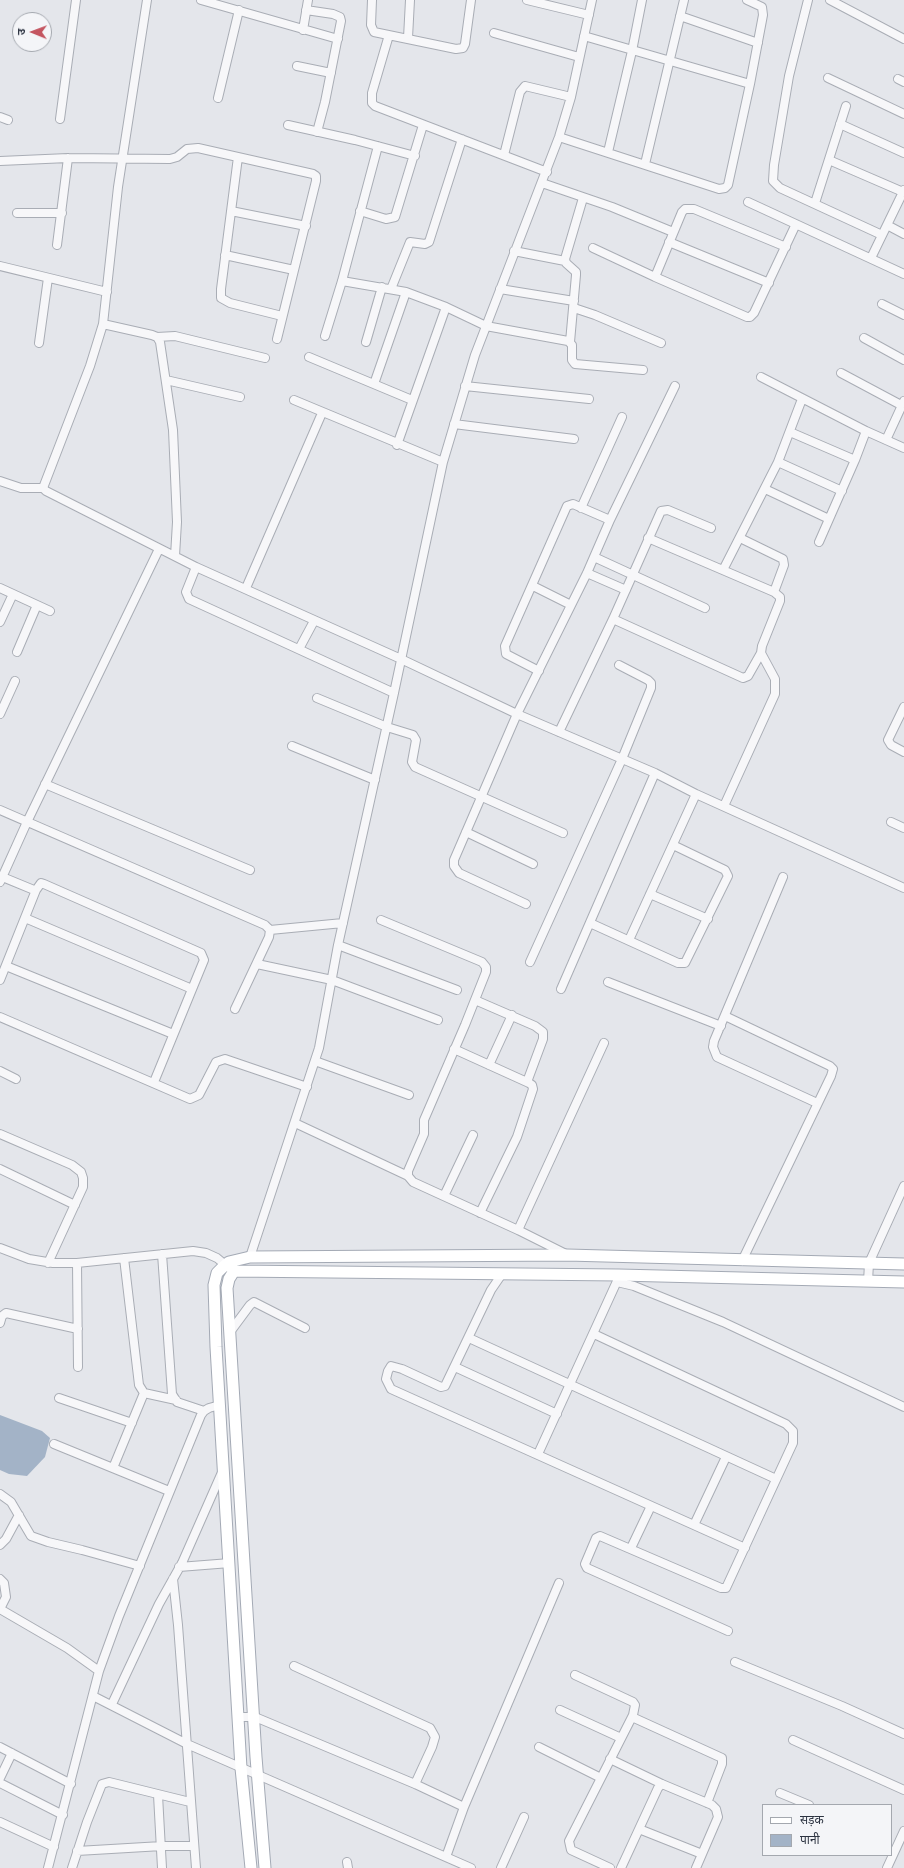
<!DOCTYPE html>
<html>
<head>
<meta charset="utf-8">
<style>
	body { margin:0 }
	#map { position:relative; width:904px; height:1868px; overflow:hidden; background:#e4e6eb; font-family:Cabin,"Noto Sans Devanagari",sans-serif }
	canvas { display:block }
	.legend { position:absolute; left:762px; top:1804px; width:130px; height:52px; box-sizing:border-box; background:#f4f5f8; border:1px solid #a4a8af; margin:0; padding:5px 7px; list-style:none; font-size:12px; color:#2d3442 }
	.legend li { display:flex; align-items:center; gap:8px; height:20px }
	.legend b { width:20px; border:1px solid #a4a8af }
	.north { position:absolute; left:12px; top:12px; width:40px; height:40px; box-sizing:border-box; background:#f4f5f8; border:1px solid #a4a8af; border-radius:50%; rotate:271deg; font-size:11px; font-weight:700; line-height:16px; text-align:center; color:#2d3442 }
	.north::after { content:''; display:block; margin:auto; width:14px; height:18px; background:#c45560; clip-path:polygon(50% 0,100% 100%,50% 72%,0 100%) }
</style>
</head>
<body>
<div id="map">
<canvas width="904" height="1868"></canvas>
<ul class="legend">
<li><b style="height:5px;background:#fff"></b>सड़क</li>
<li><b style="height:11px;background:#a3b3c7"></b>पानी</li>
</ul>
<div class="north">उ</div>
</div>
<script>
const g = document.querySelector('canvas').getContext('2d');
g.lineJoin = 'round';
function fill(path, color) {
  g.fillStyle = color;
  g.fill(path, 'evenodd');
}
function poly(rows) {
  const path = new Path2D();
  for (const r of rows) {
    path.moveTo(r[0], r[1]);
    for (let i = 2; i < r.length; i += 2) path.lineTo(r[i], r[i + 1]);
  }
  return path;
}
function trace(path, color, width, dash) {
  g.strokeStyle = color;
  g.lineWidth = width;
  g.lineCap = dash ? 'butt' : 'round';
  g.setLineDash(dash || []);
  g.stroke(path);
}
fill(poly([
	[0,1415,42,1431,50,1438,45,1457,27,1476,9,1474,0,1470]
]), '#a3b3c7');
const minor = poly([
	[201,0,338,39],
	[372,0,371,25,374,32,456,49,463,48,465,44,471,0],
	[527,0,589,15],
	[808,0,789,76,774,165,773,181,780,188,882,235],
	[830,0,904,39],
	[306,10,333,14,340,17,341,21,325,102,317,132],
	[680,16,758,43],
	[303,30,308,0],
	[494,33,579,57],
	[389,35,372,93,372,103,375,106,547,172],
	[584,36,750,84],
	[408,38,410,0],
	[297,66,331,73],
	[828,78,904,114],
	[898,79,904,82],
	[218,98,239,10],
	[0,117,8,120],
	[60,119,76,0],
	[840,124,904,153],
	[288,125,355,140,415,156],
	[559,137,719,189,725,188,728,185,750,84,763,15,762,7,747,0],
	[608,152,632,51,642,0],
	[504,155,520,92,525,86,571,97],
	[238,157,221,289,221,298,230,303,282,316],
	[829,160,903,192],
	[0,161,68,158,170,159,177,157,187,149,198,148,313,174,316,176,316,181,277,339],
	[645,164,684,0],
	[542,183,612,207,673,232],
	[748,202,904,274],
	[815,203,846,106],
	[231,211,306,226],
	[360,211,386,219,395,217,423,125],
	[17,213,62,213],
	[887,225,904,234],
	[669,242,769,283],
	[57,245,68,158],
	[593,248,655,277,747,317,750,317,754,313,796,224],
	[514,251,565,261],
	[225,255,294,270],
	[871,258,904,190],
	[0,266,107,292],
	[655,277,682,212,685,209,694,209,786,247],
	[342,281,406,292,446,307,486,326,568,341,572,345,572,360,575,364,643,370],
	[391,289,410,242,425,244,429,242,462,139],
	[500,289,574,301],
	[882,304,904,315],
	[574,308,595,315,661,343],
	[103,324,152,335,157,337,160,342,173,430,177,522,175,556],
	[325,336,342,281,378,146],
	[157,337,175,336,265,358],
	[864,338,904,360],
	[366,342,382,287],
	[570,342,576,275,576,272,566,263,565,259,583,198],
	[39,343,48,278],
	[309,357,412,400],
	[841,373,901,405],
	[761,377,866,431,904,448],
	[166,380,240,397],
	[374,384,406,292],
	[465,386,589,399],
	[294,400,443,462],
	[454,424,574,439],
	[790,432,855,460],
	[886,440,904,401],
	[397,445,446,307],
	[778,462,842,491],
	[0,481,21,488,43,488,46,491,196,567,401,659,517,714,655,773,696,794,904,888],
	[43,488,90,366,103,324,118,187,147,0],
	[765,489,829,519],
	[581,508,622,417],
	[648,538,774,592,780,597,780,601,762,646,761,653,775,679,775,694,724,806],
	[740,538,783,559,784,565,774,592],
	[819,542,855,460,866,431],
	[594,557,705,608],
	[196,567,186,592,189,599,394,693],
	[723,570,778,462,802,399],
	[587,573,626,590],
	[533,586,571,605],
	[0,588,50,611],
	[246,588,322,413],
	[613,619,743,678,748,676,761,653],
	[0,622,13,594],
	[299,649,314,621],
	[17,652,37,605],
	[539,671,506,654,505,646,567,506,573,504,610,520],
	[317,698,387,727,413,735,416,740,412,762,415,767,563,833],
	[904,707,888,740,891,745,904,752],
	[0,714,15,681],
	[559,732,613,619,661,511,668,510,711,528],
	[292,746,375,780],
	[45,784,250,870],
	[0,810,265,925,270,930,269,937,235,1009],
	[891,822,904,828],
	[466,832,533,864],
	[0,876,34,890,36,890,41,883,44,884,201,953,204,960,154,1082],
	[783,877,714,1041,713,1047,717,1057,817,1103],
	[0,882,27,822,159,549],
	[650,894,708,919],
	[526,904,459,873,454,866,454,860,517,714,587,573,610,520,675,386],
	[25,918,192,989],
	[381,920,482,962,486,967,486,972,465,1025,424,1120,424,1134,408,1171,408,1176],
	[590,923,678,963,685,963,728,876,725,870,673,845],
	[270,930,343,923],
	[629,940,696,794],
	[338,945,457,990],
	[530,962,622,759,651,688,651,683,648,680,619,665],
	[257,964,332,980,438,1020],
	[6,966,173,1034],
	[0,980,36,890],
	[608,982,721,1026],
	[561,989,655,773],
	[475,1000,535,1026,543,1032,543,1039,527,1082],
	[725,1016,830,1066,833,1069,831,1076,742,1261],
	[0,1017,190,1099,199,1095,216,1062,225,1059,307,1087],
	[454,1049,529,1083,532,1085,533,1089,517,1137,480,1213],
	[315,1061,409,1095],
	[489,1065,512,1015],
	[0,1071,16,1079],
	[295,1123,408,1176,413,1182,518,1230,566,1254],
	[0,1134,72,1165,81,1172,83,1178,83,1187,48,1263],
	[0,1169,75,1205],
	[444,1196,473,1135],
	[518,1230,604,1043],
	[0,1248,29,1259,53,1263,77,1263,193,1251,206,1253,217,1258,229,1268],
	[162,1254,172,1394,177,1402,204,1411],
	[250,1257,319,1048,338,945,394,693,443,462,475,355,559,137,571,97,592,0],
	[124,1258,139,1385,144,1393,176,1400],
	[77,1263,78,1367],
	[502,1274,491,1290,445,1386,441,1387,402,1369,391,1366,388,1371,386,1379,391,1389,745,1548],
	[617,1282,634,1286,723,1322,904,1407],
	[868,1282,869,1263,904,1186],
	[0,1323,2,1316,6,1313,78,1329],
	[230,1332,250,1305,254,1302,305,1328],
	[594,1334,786,1424,793,1431,793,1443,726,1588,721,1588,600,1536,596,1538,585,1564,587,1568,728,1631],
	[469,1338,776,1479],
	[455,1367,557,1414],
	[59,1398,132,1423],
	[54,1444,169,1491],
	[538,1454,618,1279],
	[113,1468,144,1393],
	[0,1494,11,1502,31,1536,48,1542,82,1550,140,1566],
	[694,1525,726,1457],
	[0,1545,6,1539,19,1515],
	[631,1548,651,1506],
	[179,1567,230,1563],
	[0,1579,4,1583,6,1597,0,1609,67,1648,99,1671],
	[173,1579,178,1625,196,1868],
	[735,1662,842,1706,904,1734],
	[294,1666,430,1728,435,1737,432,1747,415,1784],
	[575,1675,633,1702,635,1705,633,1715,569,1841,571,1850,610,1868],
	[93,1696,187,1744,471,1868],
	[112,1704,159,1604,182,1563,223,1470],
	[560,1710,621,1738],
	[238,1717,255,1717,415,1784,464,1807],
	[632,1717,722,1758,722,1764,707,1803],
	[793,1740,904,1790],
	[0,1747,71,1784],
	[539,1747,601,1778],
	[610,1759,662,1784,712,1805,716,1809,718,1817,696,1868],
	[0,1778,12,1753],
	[0,1783,63,1815],
	[780,1793,809,1805],
	[158,1795,162,1868],
	[0,1822,54,1847],
	[639,1829,702,1854],
	[77,1851,162,1846,194,1846],
	[446,1857,464,1807,559,1583],
	[347,1862,348,1868],
	[48,1868,99,1671,119,1616,201,1415,204,1411,209,1408,220,1405],
	[72,1868,87,1822,102,1784,109,1782,190,1802],
	[501,1868,524,1817],
	[621,1868,658,1788,662,1784],
	[887,1868,904,1831]
]);
const major = poly([
	[251,1868,241,1768,216,1347,214,1285,217,1273,222,1268,229,1262,250,1257,567,1255,904,1264],
	[265,1868,256,1757,227,1288,229,1279,234,1271,619,1275,904,1282]
]);
trace(minor, '#a9adb5', 10);
trace(major, '#a4aab5', 13);
trace(minor, '#f7f7f9', 8);
trace(major, '#fff', 11);
</script>
</body>
</html>
